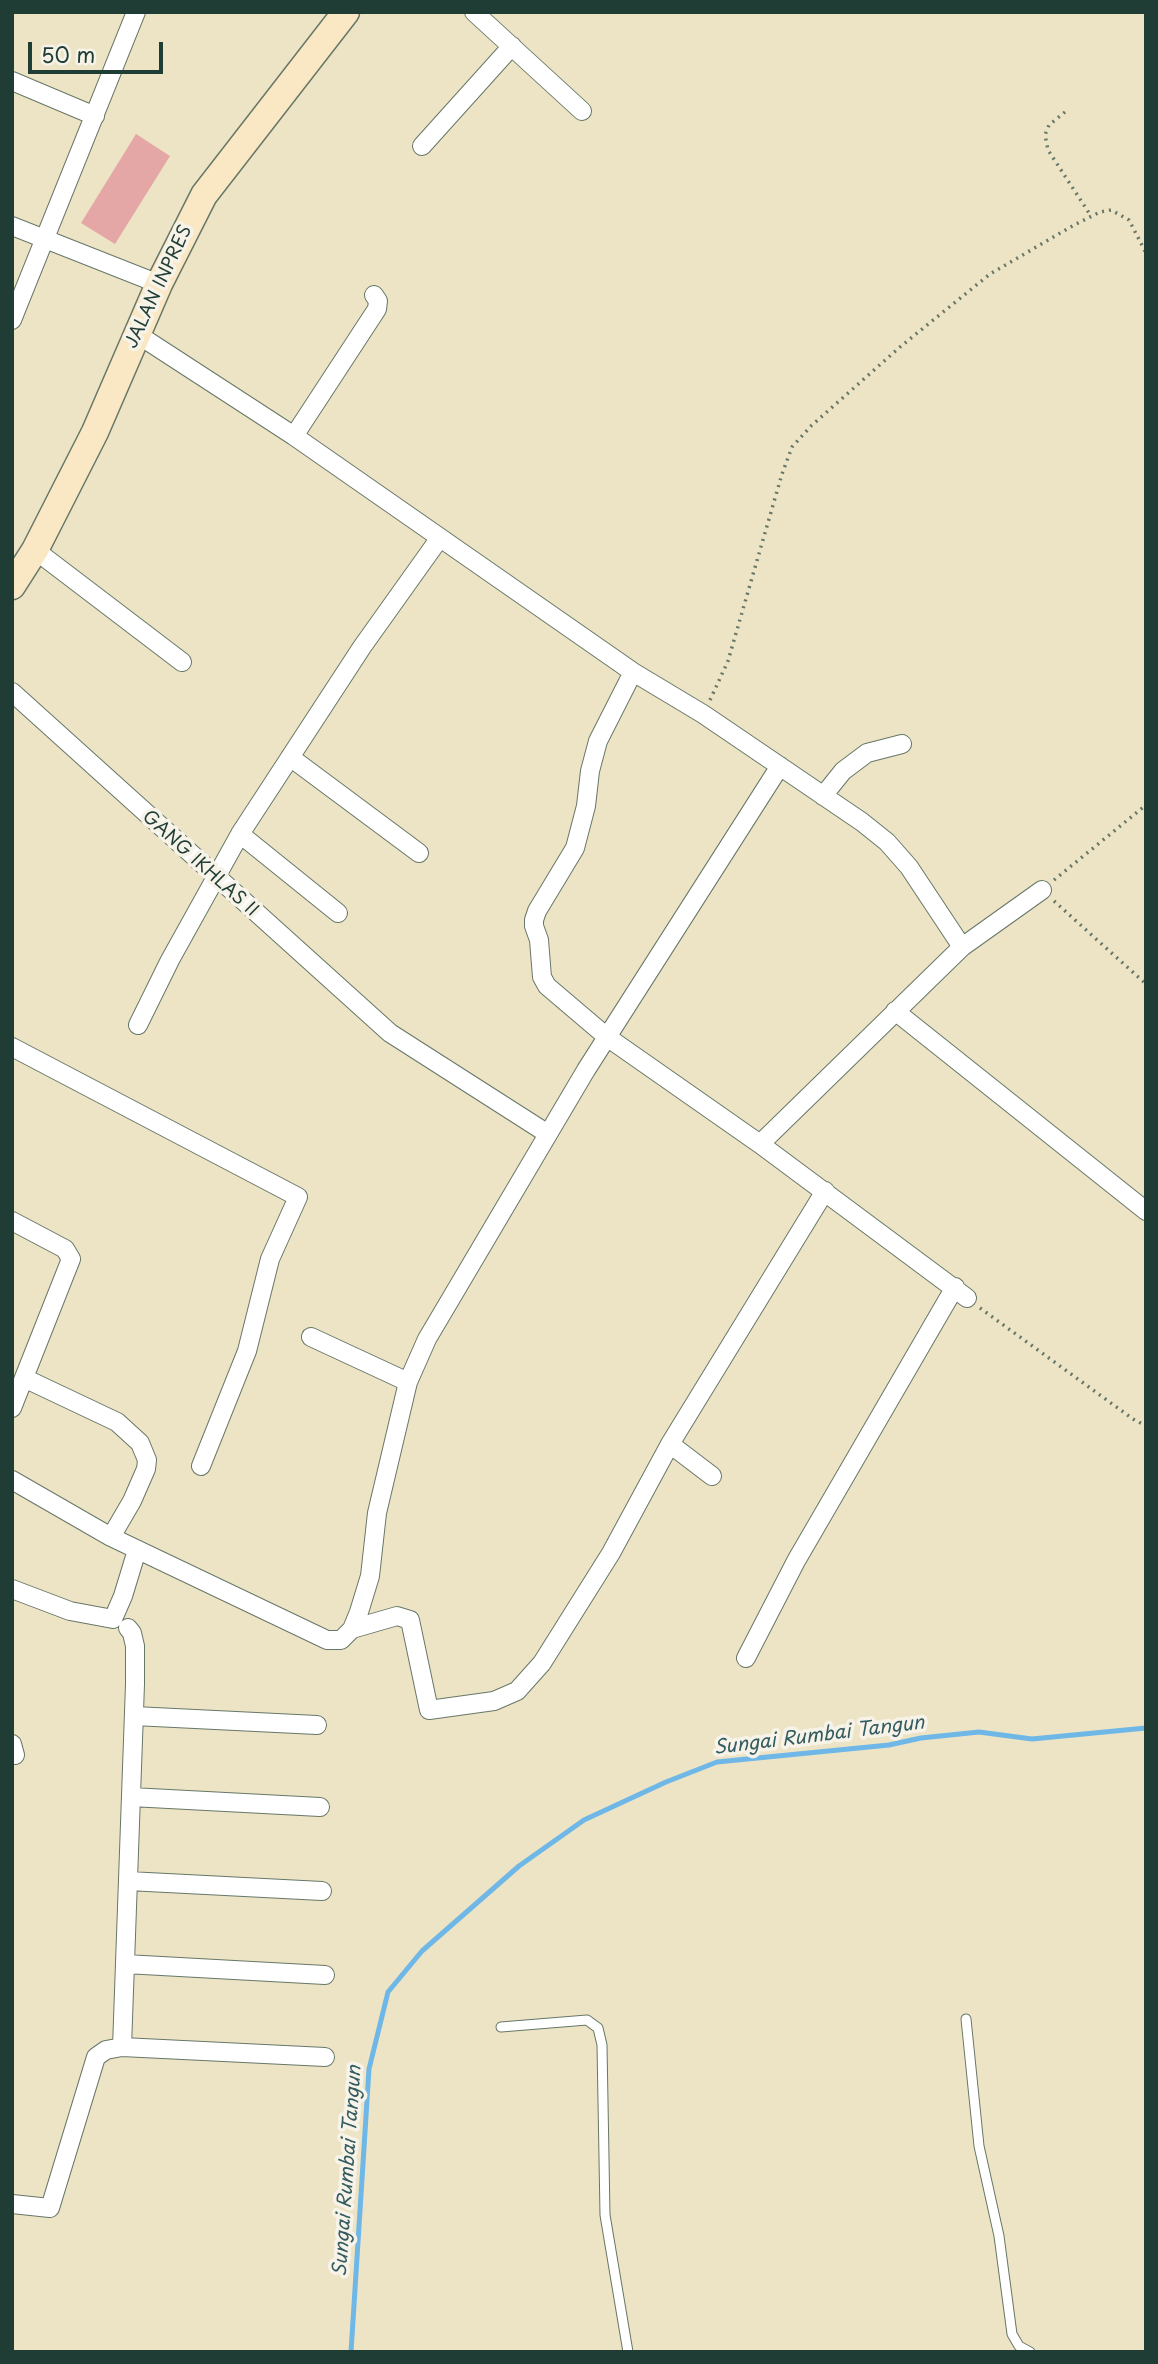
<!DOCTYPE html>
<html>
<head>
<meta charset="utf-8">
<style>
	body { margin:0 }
	#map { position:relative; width:1158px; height:2364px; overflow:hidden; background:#ede4c6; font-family:"Playpen Sans",sans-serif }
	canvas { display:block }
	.frame { position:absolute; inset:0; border:14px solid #1f3d34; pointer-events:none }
	.scale { position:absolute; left:28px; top:42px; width:135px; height:32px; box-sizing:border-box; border:4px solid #1f3d34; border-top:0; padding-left:9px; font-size:21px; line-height:24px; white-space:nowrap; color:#1f3d34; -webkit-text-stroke:5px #f7f3e8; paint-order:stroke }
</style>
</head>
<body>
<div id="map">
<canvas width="1158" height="2364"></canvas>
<div class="frame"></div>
<div class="scale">50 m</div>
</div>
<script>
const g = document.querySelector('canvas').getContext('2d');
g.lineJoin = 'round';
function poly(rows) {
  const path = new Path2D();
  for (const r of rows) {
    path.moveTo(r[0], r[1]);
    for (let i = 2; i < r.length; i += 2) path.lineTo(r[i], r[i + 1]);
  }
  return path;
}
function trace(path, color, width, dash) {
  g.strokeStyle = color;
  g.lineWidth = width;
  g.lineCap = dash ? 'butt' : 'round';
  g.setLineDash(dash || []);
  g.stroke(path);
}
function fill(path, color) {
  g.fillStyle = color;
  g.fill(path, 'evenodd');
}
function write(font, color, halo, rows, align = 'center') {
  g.font = font + ' "Playpen Sans",sans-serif';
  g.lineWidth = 7;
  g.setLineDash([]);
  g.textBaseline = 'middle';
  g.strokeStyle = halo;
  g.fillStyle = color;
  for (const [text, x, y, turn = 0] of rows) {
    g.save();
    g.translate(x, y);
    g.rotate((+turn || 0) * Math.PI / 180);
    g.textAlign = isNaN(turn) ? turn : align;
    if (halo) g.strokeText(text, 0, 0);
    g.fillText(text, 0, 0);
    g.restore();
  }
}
trace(poly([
	[351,2352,369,2069,388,1992,422,1951,519,1866,584,1820,666,1782,717,1762,889,1745,921,1738,979,1732,1032,1739,1146,1728]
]), '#6fb7e7', 5);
fill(poly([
	[136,134,170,156,115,244,81,223]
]), '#e4a7a6');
const service = poly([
	[966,2019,979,2146,999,2236,1012,2334,1019,2346,1030,2352],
	[501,2027,587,2020,598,2028,602,2045,605,2215,628,2352]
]);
const minor = poly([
	[474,12,582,111],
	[12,81,95,116],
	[422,146,512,46],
	[12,226,159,284],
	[12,320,136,12],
	[137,334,294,436,633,672,703,714,862,822,887,842,909,867,962,947],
	[294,436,377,309,378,301,374,295],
	[35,550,182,662],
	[633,672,598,741,590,771,586,806,575,848,537,911,534,920,534,926,539,940,542,977,547,986,607,1037,760,1144,967,1298],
	[12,692,390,1033,548,1134],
	[290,757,419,853],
	[823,796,843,771,867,753,902,744],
	[240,834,338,913],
	[895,1011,1146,1211],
	[138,1025,170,960,240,834,362,647,439,539],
	[12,1047,298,1197,270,1259,247,1351,201,1466],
	[760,1144,962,947,1042,890],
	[12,1221,65,1249,71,1259,12,1408],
	[311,1337,408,1382],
	[24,1378,117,1422,140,1443,147,1460,146,1469,132,1501,111,1537],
	[670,1444,712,1476],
	[12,1480,111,1537,327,1640,341,1640,352,1629,359,1612,370,1576,377,1513,408,1382,427,1339,586,1070,780,766],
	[12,1589,70,1611,113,1619,123,1596,137,1550],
	[352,1629,397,1616,410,1620,429,1710,494,1701,517,1691,542,1663,611,1553,670,1444,825,1191],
	[746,1658,796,1561,955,1287],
	[134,1716,317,1725],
	[12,1744,15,1755],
	[131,1797,320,1807],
	[128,1881,322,1891],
	[125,1964,325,1975],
	[122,2047,135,1684,135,1646,132,1633,128,1628],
	[12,2204,50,2208,96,2057,106,2050,122,2047,325,2057]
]);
const secondary = poly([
	[12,586,35,550,95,432,159,284,204,195,346,12]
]);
trace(service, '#677767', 11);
trace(minor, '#677767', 20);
trace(secondary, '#677767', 29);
trace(poly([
	[1065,112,1049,125,1045,135,1048,150,1091,216],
	[710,700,728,661,782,474,792,447,811,426,900,347,990,274,1074,225,1100,212,1111,210,1129,220,1146,253],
	[1054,880,1146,805],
	[1054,901,1146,984],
	[980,1308,1133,1419,1146,1426],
	[1146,1523,1146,1528]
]), '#677767', 3.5, [2, 5]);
trace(service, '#fff', 9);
trace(minor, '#fff', 18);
trace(secondary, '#fae7c3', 26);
write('18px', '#1f3d34', '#f7f3e8', [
	["JALAN INPRES",159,287,-65],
	["GANG IKHLAS II",200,864,42]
]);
write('italic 19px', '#335c61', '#f7f3e8', [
	["Sungai Rumbai Tangun",819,1736,-7],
	["Sungai Rumbai Tangun",348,2171,-86]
]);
</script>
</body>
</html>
